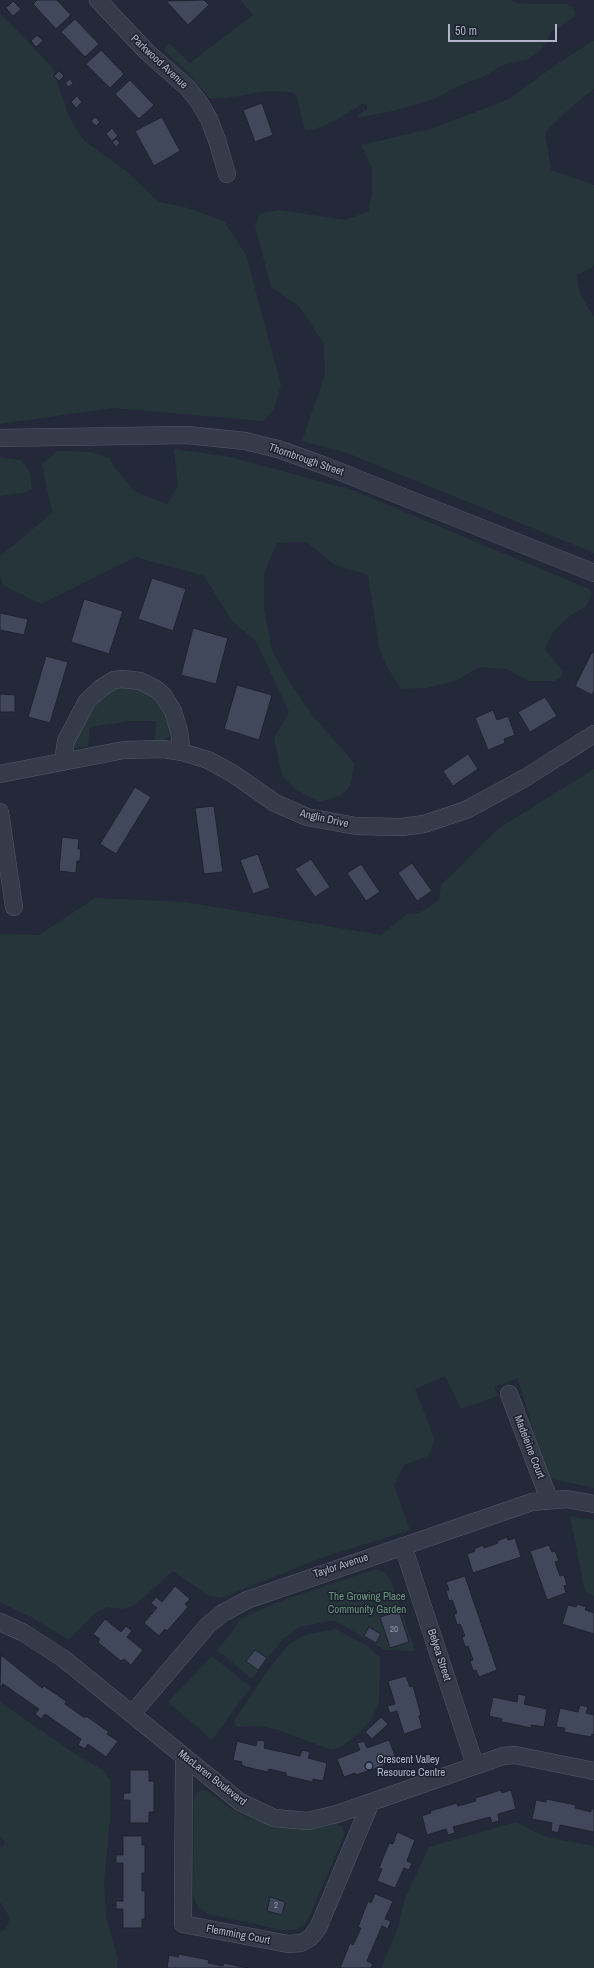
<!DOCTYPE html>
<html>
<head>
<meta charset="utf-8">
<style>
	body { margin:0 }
	#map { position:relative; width:594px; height:1968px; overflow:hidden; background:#232939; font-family:"Archivo Narrow",sans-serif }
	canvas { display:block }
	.scale { position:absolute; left:448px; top:24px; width:109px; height:18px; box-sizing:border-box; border:2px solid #b1b6c6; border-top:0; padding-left:5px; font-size:12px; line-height:14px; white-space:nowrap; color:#b1b6c6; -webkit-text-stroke:3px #1c212f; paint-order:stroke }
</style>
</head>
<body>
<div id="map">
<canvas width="594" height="1968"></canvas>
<div class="scale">50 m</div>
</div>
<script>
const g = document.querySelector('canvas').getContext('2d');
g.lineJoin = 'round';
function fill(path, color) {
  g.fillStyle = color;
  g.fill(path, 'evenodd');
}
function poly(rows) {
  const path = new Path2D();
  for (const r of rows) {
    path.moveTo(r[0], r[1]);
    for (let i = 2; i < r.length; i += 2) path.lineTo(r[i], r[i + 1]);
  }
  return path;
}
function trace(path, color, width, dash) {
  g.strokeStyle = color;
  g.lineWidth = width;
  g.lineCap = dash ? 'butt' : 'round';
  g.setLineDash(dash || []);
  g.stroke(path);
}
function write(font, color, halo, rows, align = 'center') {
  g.font = font + ' "Archivo Narrow",sans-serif';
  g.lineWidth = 3;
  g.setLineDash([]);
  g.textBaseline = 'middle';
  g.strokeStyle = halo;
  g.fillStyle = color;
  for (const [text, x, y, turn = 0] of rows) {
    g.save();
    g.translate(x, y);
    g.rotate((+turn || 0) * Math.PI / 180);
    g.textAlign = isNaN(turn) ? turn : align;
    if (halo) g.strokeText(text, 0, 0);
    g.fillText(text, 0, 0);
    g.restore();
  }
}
fill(poly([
	[240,0,510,0,517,3,530,4,566,4,572,7,576,14,571,19,550,33,547,41,540,51,526,60,503,65,483,77,458,86,434,99,393,111,357,118,361,113,367,109,367,105,362,104,336,120,321,127,305,131,296,95,292,92,268,91,226,98,210,98,182,66,164,50,169,43,190,63,253,15],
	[0,13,52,67,69,117,84,141,125,170,159,202,185,207,224,221,246,255,281,385,274,409,264,421,113,408,0,424],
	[594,40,594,89,577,102,545,132,551,170,594,185,594,266,577,275,580,294,594,317,594,553,347,453,302,441,325,374,324,344,299,306,271,287,255,226,260,213,279,210,345,220,369,211,372,191,372,168,361,145,434,128,509,99,554,66],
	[174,449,230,457,352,490,589,589,592,594,586,606,570,616,553,632,545,649,563,672,561,678,554,681,529,681,506,669,479,667,456,681,426,688,401,689,386,665,379,647,368,575,335,565,307,542,277,543,264,573,264,608,272,650,288,680,313,716,354,763,351,785,340,796,319,802,295,789,282,776,274,738,289,712,256,641,232,621,204,576,136,557,41,604,3,585,0,576,0,556,52,513,42,464,57,451,91,452,110,458,113,465,134,491,167,504,178,486],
	[0,457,21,460,30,472,32,489,23,493,0,496],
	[128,686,148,692,163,707,171,732,169,737,164,740,155,740,156,721,131,721,90,727,88,746,75,748,74,742,95,702,115,688],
	[594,769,594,1488,547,1478,518,1378,494,1387,498,1396,461,1409,445,1376,415,1389,435,1440,428,1456,404,1465,394,1485,410,1530,327,1556,221,1598,207,1595,173,1571,134,1606,123,1609,107,1607,94,1614,69,1640,36,1620,0,1602,0,934,39,935,95,898,185,902,381,935,407,914,418,913,430,907,439,899,441,885,499,828],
	[570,1516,594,1520,594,1596,585,1592],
	[376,1569,387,1574,393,1586,415,1651,385,1650,334,1620,300,1627,283,1639,252,1679,217,1650,233,1631,240,1619,283,1600],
	[336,1629,369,1647,380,1658,379,1703,370,1721,359,1733,343,1746,331,1750,279,1730,260,1726,239,1727,235,1725,235,1719,268,1670,287,1646,304,1635],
	[212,1656,251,1687,212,1740,168,1702],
	[0,1702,77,1755,103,1770,110,1780,110,1819,104,1881,106,1917,118,1959,117,1968,0,1968,0,1932,4,1930,8,1925,9,1916,0,1902,0,1847,4,1845,5,1841,0,1837],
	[201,1790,206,1790,230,1808,245,1816,273,1826,303,1829,337,1824,343,1827,344,1836,310,1915,304,1925,295,1930,282,1930,208,1914,199,1908,193,1897,194,1802,196,1794],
	[516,1822,545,1837,594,1846,594,1968,381,1968,398,1928,405,1898,429,1847]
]), '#25353a');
const building = poly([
	[37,0,57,0,71,15,56,29,33,4,37,0],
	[204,0,209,5,188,25,166,1,204,0],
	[13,1,21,9,13,16,6,8,13,1],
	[75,19,99,44,85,57,61,32,75,19],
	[37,35,43,41,36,47,31,41,37,35],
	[101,50,124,74,110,88,86,64,101,50],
	[59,71,64,76,59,81,54,76,59,71],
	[70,79,73,83,69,87,65,83,70,79],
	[130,80,154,105,139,119,115,94,130,80],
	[77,96,82,102,76,108,71,102,77,96],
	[262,103,273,135,255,142,243,110,262,103],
	[95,117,100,122,96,126,91,121,95,117],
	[162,117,180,151,154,166,135,131,162,117],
	[112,128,118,136,112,141,106,134,112,128],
	[116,139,120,143,116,147,112,142,116,139],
	[152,578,186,589,173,631,138,619,152,578],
	[84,599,123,611,109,654,71,642,84,599],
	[0,613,28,619,24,635,0,630,0,613],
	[193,628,228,638,216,684,181,675,193,628],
	[592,652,594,653,594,691,592,695,575,686,592,652],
	[46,656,68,662,50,723,28,717,46,656],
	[237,685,272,695,259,740,224,729,237,685],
	[0,694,15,695,15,712,0,712,0,694],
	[545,697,557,716,530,732,518,712,545,697],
	[493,710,497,720,508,716,515,735,504,739,505,743,488,750,475,718,493,710],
	[468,754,478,769,453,786,443,771,468,754],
	[135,787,151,797,116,854,100,844,135,787],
	[214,806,223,872,204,874,195,808,214,806],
	[62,837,79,839,78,849,81,849,80,861,77,861,76,873,59,871,62,837],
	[258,854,270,888,253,894,240,860,258,854],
	[311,859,330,887,315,897,295,869,311,859],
	[412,863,432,891,417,901,398,873,412,863],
	[361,864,380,892,366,901,347,873,361,864],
	[507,1537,508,1540,515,1538,521,1557,473,1573,467,1554,475,1551,474,1549,483,1545,484,1548,498,1543,497,1541,507,1537],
	[549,1545,552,1552,555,1551,559,1561,555,1562,560,1576,564,1575,567,1585,564,1586,566,1593,547,1600,530,1551,549,1545],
	[465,1576,497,1670,479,1677,476,1670,473,1671,470,1661,473,1660,468,1646,465,1647,462,1637,465,1636,460,1624,457,1625,454,1614,457,1613,452,1600,449,1601,446,1591,449,1590,446,1582,465,1576],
	[175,1586,190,1599,185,1604,188,1607,167,1631,165,1629,159,1636,144,1623,157,1608,151,1603,156,1597,162,1602,175,1586],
	[577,1604,586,1607,585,1610,594,1613,594,1634,562,1624,568,1605,576,1607,577,1604],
	[399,1611,409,1642,390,1648,380,1617,399,1611],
	[105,1619,121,1632,126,1626,132,1631,127,1637,143,1650,131,1665,124,1659,121,1661,101,1645,98,1642,100,1639,93,1634,105,1619],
	[369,1627,381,1634,376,1643,364,1636,369,1627],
	[255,1650,267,1658,258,1670,246,1661,255,1650],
	[1,1655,42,1688,44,1686,66,1701,65,1704,85,1718,86,1716,109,1732,107,1734,118,1741,106,1757,88,1744,85,1749,78,1745,81,1739,45,1714,41,1719,35,1714,39,1709,3,1684,0,1688,1,1655],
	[406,1676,410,1687,413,1686,421,1715,419,1716,422,1728,404,1734,397,1711,390,1713,387,1706,395,1704,388,1681,406,1676],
	[518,1694,526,1696,524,1704,547,1709,544,1727,531,1725,531,1728,508,1723,501,1722,502,1719,489,1716,493,1697,517,1702,518,1694],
	[580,1705,588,1707,586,1713,594,1715,594,1735,592,1734,591,1737,564,1732,565,1728,556,1727,560,1708,578,1712,580,1705],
	[381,1717,388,1724,372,1739,365,1732,381,1717],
	[257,1740,265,1741,264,1748,300,1756,302,1750,310,1752,308,1758,327,1763,323,1781,313,1779,313,1782,286,1776,286,1773,269,1769,268,1772,246,1767,241,1765,242,1762,233,1760,237,1741,256,1746,257,1740],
	[389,1740,396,1758,384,1762,385,1765,356,1775,355,1773,344,1777,337,1759,360,1750,357,1743,364,1741,367,1748,389,1740],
	[130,1770,149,1770,149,1781,154,1781,154,1812,149,1812,149,1823,130,1823,130,1800,123,1800,124,1793,130,1793,130,1770],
	[501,1790,502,1793,511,1790,516,1809,498,1814,499,1821,492,1823,490,1817,453,1827,455,1833,448,1835,446,1829,427,1835,422,1816,431,1813,430,1811,457,1803,458,1806,476,1801,475,1798,501,1790],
	[546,1799,576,1805,575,1808,591,1812,591,1809,594,1809,594,1832,560,1825,558,1833,551,1831,552,1823,532,1819,536,1800,546,1802,546,1799],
	[397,1832,415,1840,407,1861,412,1863,409,1870,404,1868,395,1888,377,1881,382,1869,379,1868,389,1843,393,1844,397,1832],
	[123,1836,142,1836,142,1845,145,1845,145,1873,142,1873,142,1891,145,1891,145,1919,142,1919,142,1928,123,1928,123,1909,116,1909,116,1901,123,1901,123,1863,116,1863,116,1855,123,1855,123,1836],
	[375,1894,393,1901,385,1919,391,1921,388,1929,382,1926,367,1961,373,1964,371,1968,340,1968,350,1943,353,1945,361,1928,358,1927,368,1901,371,1903,375,1894],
	[270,1897,285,1902,282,1915,267,1911,270,1897],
	[179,1954,209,1960,208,1963,223,1966,224,1963,248,1968,167,1968,169,1955,178,1957,179,1954]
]);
fill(building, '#42485b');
trace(building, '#1e2331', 1);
const street = poly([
	[98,0,147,52,187,87,199,102,209,119,217,140,227,174],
	[0,438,187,435,245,441,278,449,323,465,594,573],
	[63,762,66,741,87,701,101,688,114,680,122,679,140,681,156,689,163,695,173,711,179,731,182,752],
	[0,774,124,750,164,749,182,752,208,760,232,773,275,803,307,817,356,826,402,827,424,824,466,810,525,778,594,734],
	[0,812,14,907],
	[509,1394,549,1499],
	[403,1546,475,1765],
	[0,1622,24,1633,64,1659,240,1802,274,1818,308,1821,337,1814,503,1756,515,1755,594,1771],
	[132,1714,208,1625,223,1613,247,1600,532,1502,566,1499,594,1504],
	[184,1756,183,1924,288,1944,301,1943,310,1938,318,1928,371,1802]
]);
trace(street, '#545968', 18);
trace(street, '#363b4a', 17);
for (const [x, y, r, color] of [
	[369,1766,4,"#5c6f8a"]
]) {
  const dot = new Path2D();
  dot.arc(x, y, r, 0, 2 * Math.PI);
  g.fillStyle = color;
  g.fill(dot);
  trace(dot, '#1c212f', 1.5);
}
write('9px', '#959aab', null, [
	["20",394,1630],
	["2",276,1906]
]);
write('11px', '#b1b6c6', '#1c212f', [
	["Parkwood Avenue",159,62,43],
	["Thornbrough Street",306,460,19],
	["Anglin Drive",324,819,13],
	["Madeleine Court",529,1447,69],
	["Taylor Avenue",341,1566,-18],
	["Belyea Street",439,1655,72],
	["MacLaren Boulevard",212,1778,38],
	["Flemming Court",238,1935,11]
]);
write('11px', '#69967a', '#1c212f', [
	["The Growing Place",367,1597],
	["Community Garden",367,1610]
]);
write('11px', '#b1b6c6', '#1c212f', [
	["Crescent Valley",377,1760],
	["Resource Centre",377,1773]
], 'left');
</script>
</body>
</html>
